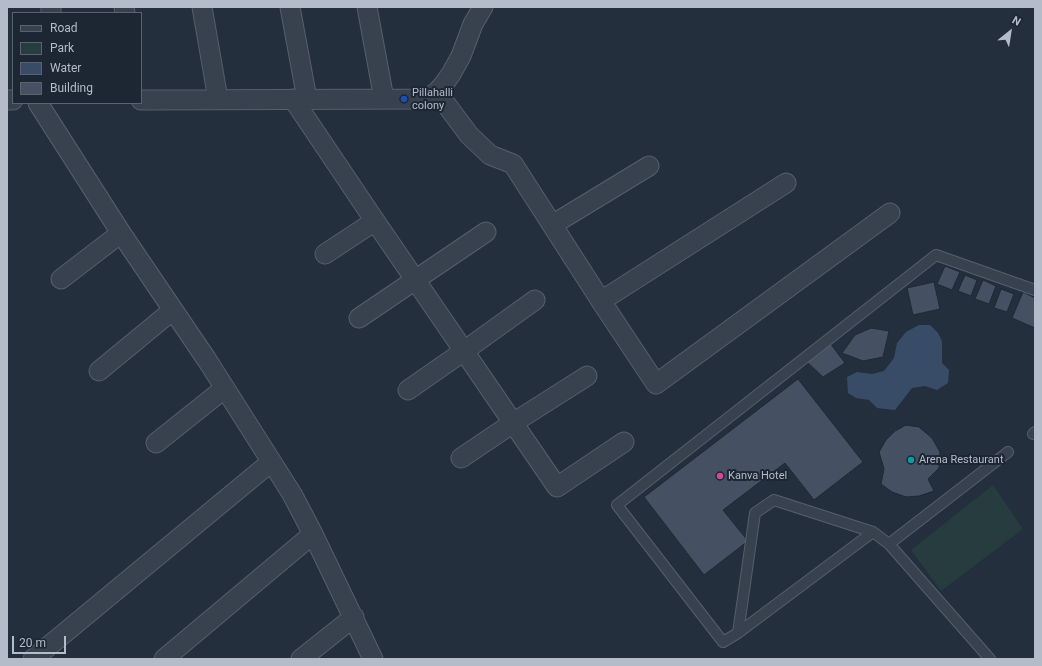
<!DOCTYPE html>
<html>
<head>
<meta charset="utf-8">
<style>
	body { margin:0 }
	#map { position:relative; width:1042px; height:666px; overflow:hidden; background:#242f3e; font-family:Roboto,sans-serif }
	canvas { display:block }
	.frame { position:absolute; inset:0; border:8px solid #b4bcc9; pointer-events:none }
	.legend { position:absolute; left:12px; top:12px; width:130px; height:92px; box-sizing:border-box; background:#1d2633; border:1px solid #59626f; margin:0; padding:5px 7px; list-style:none; font-size:12px; color:#b4bcc9 }
	.legend li { display:flex; align-items:center; gap:8px; height:20px }
	.legend b { width:20px; border:1px solid #59626f }
	.north { position:absolute; left:990px; top:12px; width:40px; height:40px; -webkit-text-stroke:3px #1d2633; paint-order:stroke; rotate:30deg; font-size:11px; font-weight:700; line-height:16px; text-align:center; color:#b4bcc9 }
	.north::after { content:''; display:block; margin:auto; width:14px; height:18px; background:#b4bcc9; clip-path:polygon(50% 0,100% 100%,50% 72%,0 100%) }
	.scale { position:absolute; left:12px; top:636px; width:54px; height:18px; box-sizing:border-box; border:2px solid #b4bcc9; border-top:0; padding-left:5px; font-size:12px; line-height:14px; white-space:nowrap; color:#b4bcc9; -webkit-text-stroke:3px #1d2633; paint-order:stroke }
</style>
</head>
<body>
<div id="map">
<canvas width="1042" height="666"></canvas>
<div class="frame"></div>
<ul class="legend">
<li><b style="height:5px;background:#38414e"></b>Road</li>
<li><b style="height:11px;background:#263c3f"></b>Park</li>
<li><b style="height:11px;background:#394c67"></b>Water</li>
<li><b style="height:11px;background:#455162"></b>Building</li>
</ul>
<div class="north">N</div>
<div class="scale">20 m</div>
</div>
<script>
const g = document.querySelector('canvas').getContext('2d');
g.lineJoin = 'round';
function fill(path, color) {
  g.fillStyle = color;
  g.fill(path, 'evenodd');
}
function poly(rows) {
  const path = new Path2D();
  for (const r of rows) {
    path.moveTo(r[0], r[1]);
    for (let i = 2; i < r.length; i += 2) path.lineTo(r[i], r[i + 1]);
  }
  return path;
}
function trace(path, color, width, dash) {
  g.strokeStyle = color;
  g.lineWidth = width;
  g.lineCap = dash ? 'butt' : 'round';
  g.setLineDash(dash || []);
  g.stroke(path);
}
function write(font, color, halo, rows, align = 'center') {
  g.font = font + ' Roboto,sans-serif';
  g.lineWidth = 4;
  g.setLineDash([]);
  g.textBaseline = 'middle';
  g.strokeStyle = halo;
  g.fillStyle = color;
  for (const [text, x, y, turn = 0] of rows) {
    g.save();
    g.translate(x, y);
    g.rotate((+turn || 0) * Math.PI / 180);
    g.textAlign = isNaN(turn) ? turn : align;
    if (halo) g.strokeText(text, 0, 0);
    g.fillText(text, 0, 0);
    g.restore();
  }
}
fill(poly([
	[993,485,1023,529,941,591,911,550]
]), '#263c3f');
fill(poly([
	[919,325,930,325,938,333,942,341,942,363,949,370,948,383,937,390,925,386,912,388,895,410,877,408,869,400,856,398,848,393,847,377,857,372,872,374,884,371,894,358,897,343,906,332]
]), '#394c67');
const building = poly([
	[945,266,960,272,952,290,937,284,945,266],
	[965,275,977,280,971,296,958,291,965,275],
	[983,280,996,286,989,304,975,299,983,280],
	[934,282,940,309,913,315,907,288,934,282],
	[1001,289,1014,294,1007,312,994,308,1001,289],
	[1023,292,1035,298,1035,328,1012,318,1023,292],
	[871,328,889,331,883,357,863,361,842,353,855,335,871,328],
	[830,343,845,363,823,377,807,362,830,343],
	[798,379,863,462,814,500,785,463,723,510,748,541,704,575,644,497,798,379],
	[906,425,919,427,932,438,940,452,939,468,928,479,934,491,919,496,906,497,892,492,881,484,884,469,879,452,886,440,895,431,906,425]
]);
fill(building, '#455162');
trace(building, '#1f2835', 1);
const service = poly([
	[1033,434,1035,432],
	[873,532,738,633,755,513,774,500,873,532,889,544,990,659],
	[889,544,1008,452],
	[738,633,723,642,617,505,936,255,1035,290]
]);
const minor = poly([
	[51,7,51,13],
	[124,7,125,13],
	[202,7,218,99],
	[290,7,307,99],
	[367,7,384,99],
	[437,92,469,135,490,155,513,164,601,301,656,384,890,213],
	[293,99,375,221,557,487,624,442],
	[7,100,13,100],
	[141,100,425,99,437,92,444,84,451,74,461,56,473,24,483,7],
	[38,103,121,233,207,360,292,494,313,534,373,659],
	[552,225,649,166],
	[325,254,375,221],
	[61,279,121,233],
	[601,301,786,183],
	[359,318,486,232],
	[99,371,173,310],
	[408,390,464,351,535,300],
	[156,443,225,388],
	[461,458,513,423,587,376],
	[33,659,271,462],
	[164,659,313,534],
	[301,659,354,617]
]);
trace(service, '#565f6c', 12);
trace(minor, '#565f6c', 21);
trace(service, '#38414e', 10);
trace(minor, '#38414e', 19);
for (const [x, y, r, color] of [
	[404,99,4,"#1a4fb4"],
	[911,460,4,"#0f9aa8"],
	[720,476,4,"#d1479c"]
]) {
  const dot = new Path2D();
  dot.arc(x, y, r, 0, 2 * Math.PI);
  g.fillStyle = color;
  g.fill(dot);
  trace(dot, '#1d2633', 1.5);
}
write('11px', '#b4bcc9', '#1d2633', [
	["Pillahalli",412,93],
	["colony",412,106],
	["Arena Restaurant",919,460],
	["Kanva Hotel",728,476]
], 'left');
</script>
</body>
</html>
